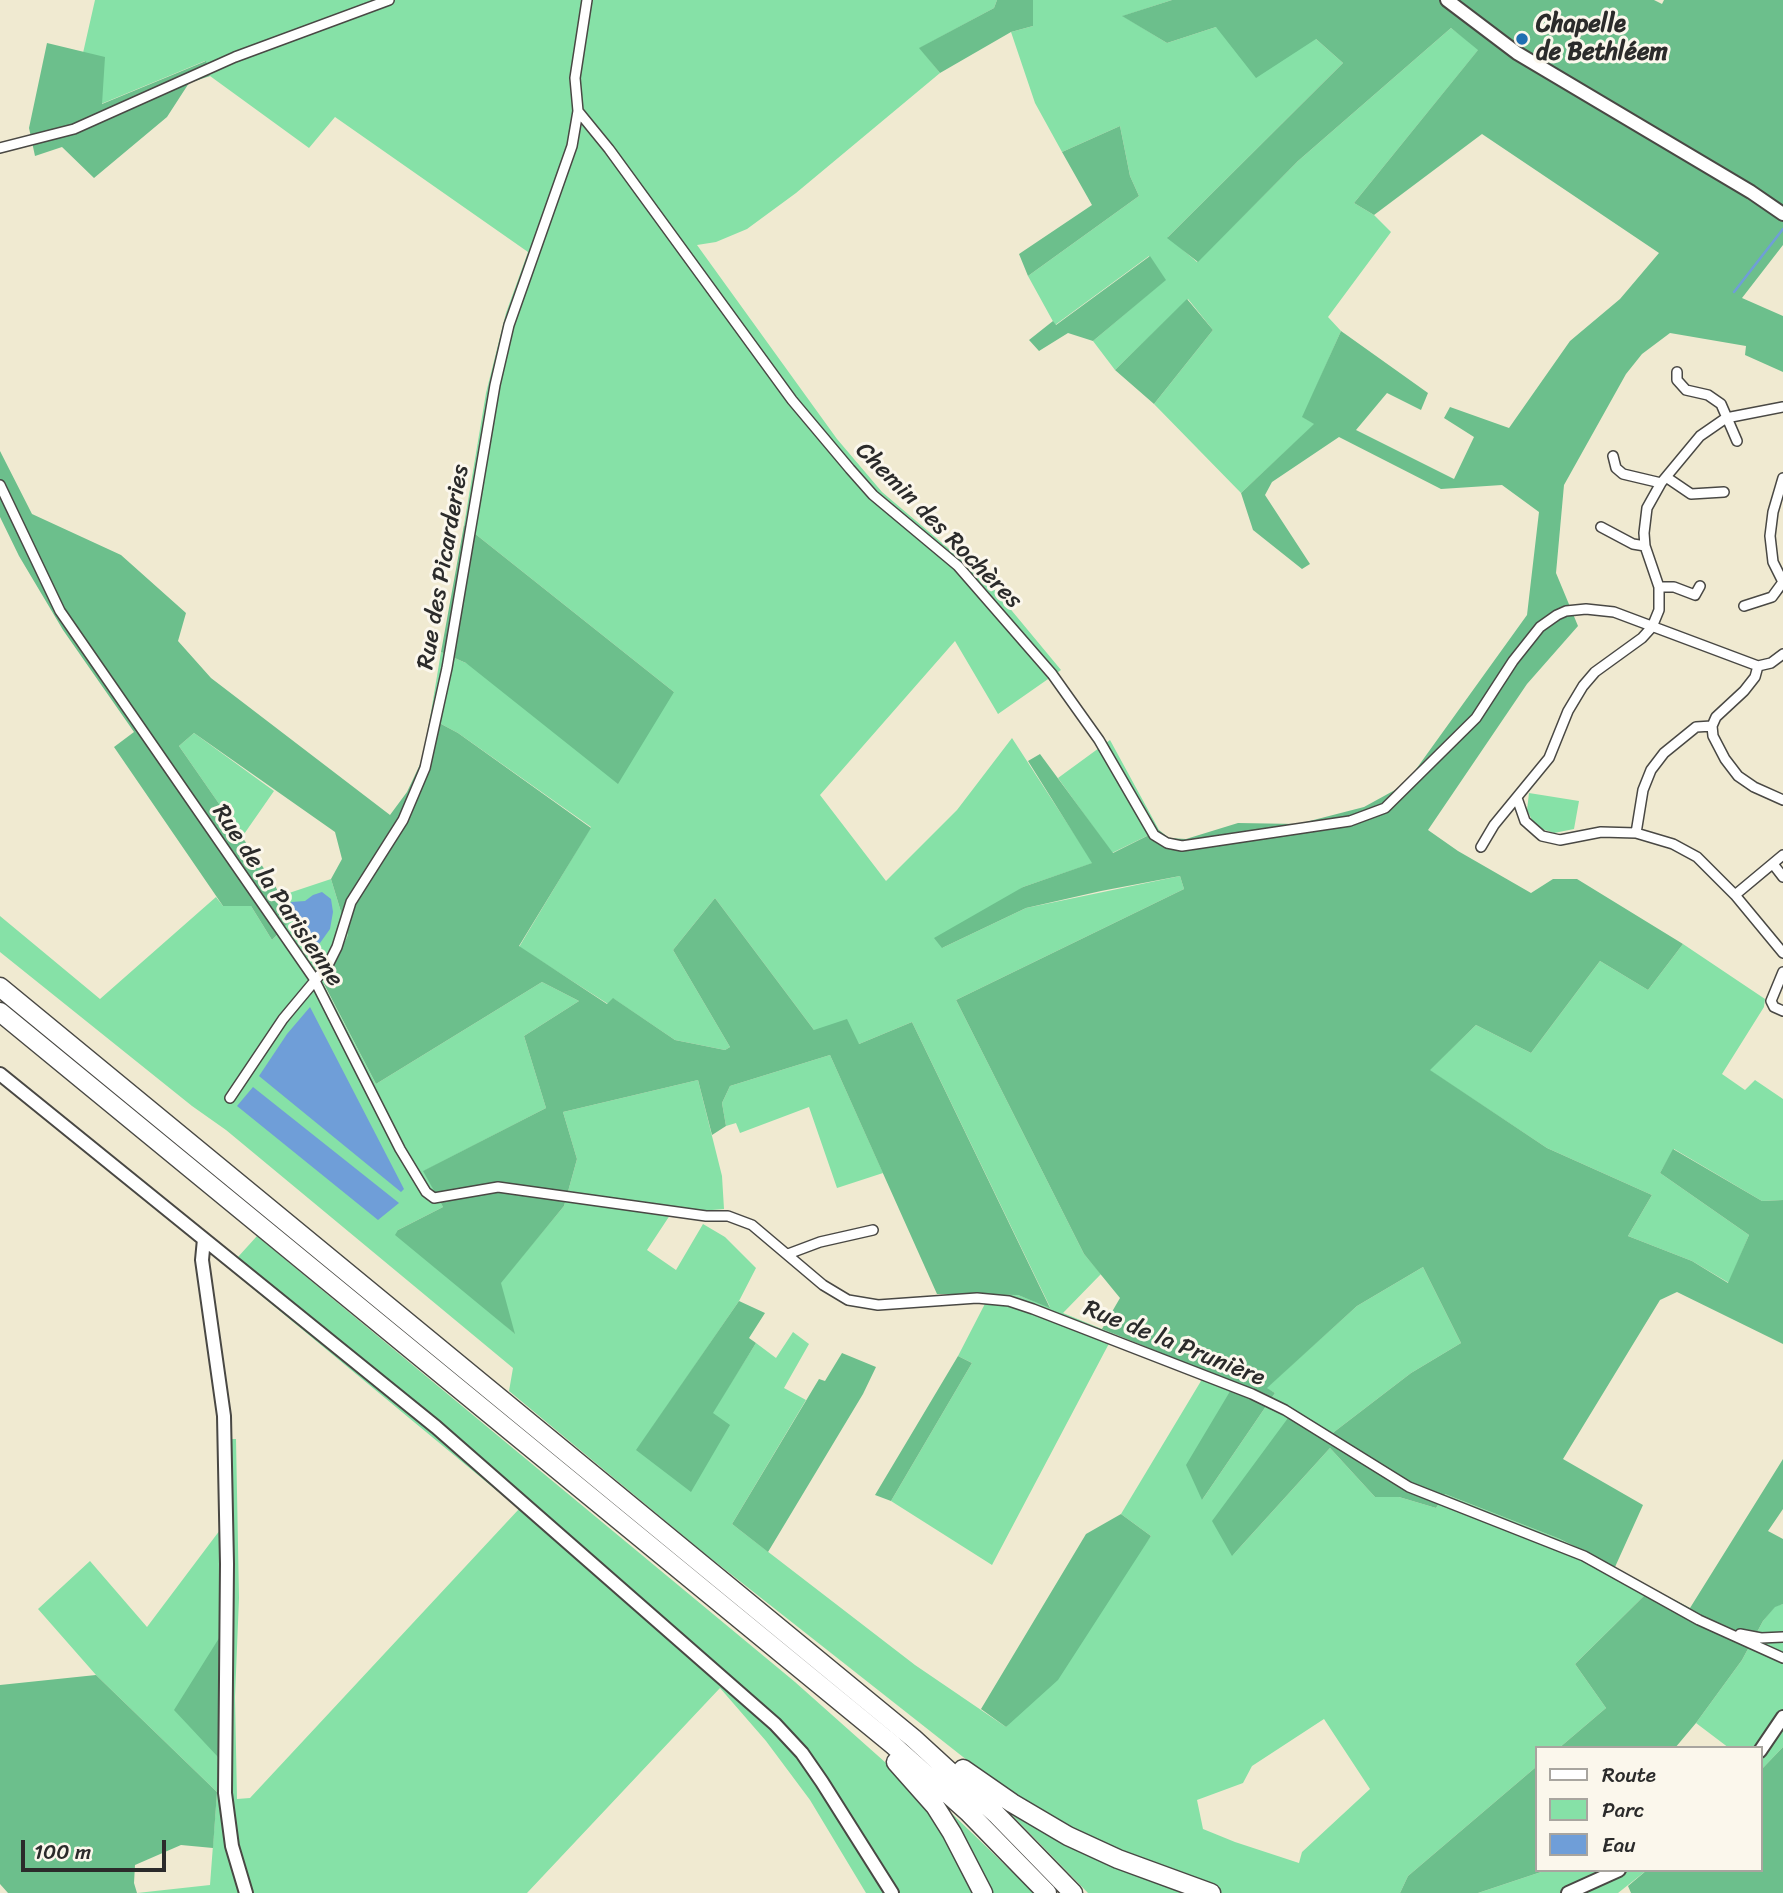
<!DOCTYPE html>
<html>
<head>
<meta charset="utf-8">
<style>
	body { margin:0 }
	#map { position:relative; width:1783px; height:1893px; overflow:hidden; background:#f0ead1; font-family:Sriracha,sans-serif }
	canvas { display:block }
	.legend { position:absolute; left:1535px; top:1746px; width:228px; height:126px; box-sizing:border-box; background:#fbf7ec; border:2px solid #a8a59f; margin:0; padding:9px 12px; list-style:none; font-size:21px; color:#2b2b2b }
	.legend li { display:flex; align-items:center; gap:14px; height:35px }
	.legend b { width:35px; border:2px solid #a8a59f }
	.scale { position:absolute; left:21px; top:1840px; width:145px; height:32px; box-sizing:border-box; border:4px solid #2b2b2b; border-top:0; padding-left:9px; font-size:21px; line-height:24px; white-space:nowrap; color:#2b2b2b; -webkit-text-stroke:5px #fbf7ec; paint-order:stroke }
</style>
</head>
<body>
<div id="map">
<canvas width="1783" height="1893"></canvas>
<ul class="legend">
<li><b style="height:9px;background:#fff"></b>Route</li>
<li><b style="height:19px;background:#86e1a7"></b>Parc</li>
<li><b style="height:19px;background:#6f9ed8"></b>Eau</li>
</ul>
<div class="scale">100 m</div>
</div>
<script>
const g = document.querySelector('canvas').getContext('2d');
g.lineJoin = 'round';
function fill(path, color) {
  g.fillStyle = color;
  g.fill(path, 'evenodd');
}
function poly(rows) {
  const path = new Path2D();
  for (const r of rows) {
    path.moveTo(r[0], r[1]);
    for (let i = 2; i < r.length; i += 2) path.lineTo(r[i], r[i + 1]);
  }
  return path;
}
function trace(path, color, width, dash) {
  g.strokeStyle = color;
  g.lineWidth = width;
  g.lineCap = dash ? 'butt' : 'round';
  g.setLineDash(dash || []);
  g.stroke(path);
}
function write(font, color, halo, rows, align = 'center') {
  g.font = font + ' Sriracha,sans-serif';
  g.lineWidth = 6;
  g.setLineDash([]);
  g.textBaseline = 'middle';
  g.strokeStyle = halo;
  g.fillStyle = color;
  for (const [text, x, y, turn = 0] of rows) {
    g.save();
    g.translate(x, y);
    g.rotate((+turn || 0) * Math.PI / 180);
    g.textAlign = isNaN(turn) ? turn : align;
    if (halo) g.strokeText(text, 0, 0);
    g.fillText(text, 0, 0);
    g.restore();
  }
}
fill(poly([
	[95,0,997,0,994,8,920,48,940,73,796,193,747,229,716,242,697,245,837,439,882,492,988,582,1061,670,998,714,955,641,820,795,886,881,957,810,1012,738,1093,863,1023,887,942,948,1026,908,1180,876,1184,889,956,1000,1084,1254,1101,1274,1063,1313,1114,1334,992,1565,891,1501,972,1363,958,1356,990,1294,1018,1295,1050,1307,912,1022,859,1044,814,1030,715,898,673,950,730,1047,725,1050,675,1040,614,999,608,1004,519,947,591,827,458,733,430,718,441,652,466,663,674,692,464,525,486,393,506,313,528,252,335,117,309,148,210,76,205,61,101,104,83,53],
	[1033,0,1172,0,1123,16,1167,43,1216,27,1316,39,1343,63,1168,237,1197,262,1298,161,1451,28,1479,49,1354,203,1374,215,1391,232,1328,317,1341,331,1303,417,1315,424,1241,493,1154,404,1213,330,1188,299,1115,370,1093,341,1165,280,1149,256,1055,325,1028,276,1139,196,1130,176,1120,126,1062,152,1035,103,1011,32,1033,26],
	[194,733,274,791,242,837,179,746],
	[1110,740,1159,830,1112,853,1058,778],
	[1529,793,1579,801,1574,829,1554,833,1539,828,1533,822,1527,810],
	[331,879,348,935,324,985,376,1084,542,982,579,1001,524,1036,546,1108,424,1171,443,1207,398,1230,514,1333,500,1283,564,1206,577,1159,563,1112,698,1080,722,1176,724,1209,700,1211,676,1206,647,1250,676,1270,703,1224,725,1237,756,1268,739,1301,637,1450,712,1413,756,1343,776,1358,793,1332,809,1344,784,1388,806,1400,732,1524,915,1665,1006,1727,1151,1536,1121,1514,1207,1371,1236,1383,1202,1500,1275,1393,1266,1388,1357,1306,1423,1267,1461,1343,1411,1373,1334,1432,1232,1556,1330,1448,1375,1497,1399,1497,1436,1508,1445,1494,1560,1539,1652,1588,1575,1664,1606,1708,1559,1748,1536,1748,1536,1767,1408,1876,1400,1893,1088,1893,997,1800,991,1779,704,1553,509,1391,513,1368,226,1130,192,1106,0,952,0,916,100,999,216,897,223,906,251,906,272,940,291,920,280,896],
	[1324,1719,1370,1789,1302,1852,1299,1863,1235,1842,1203,1829,1197,1800,1243,1783,1252,1766],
	[1683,944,1765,999,1764,1007,1722,1074,1745,1090,1755,1080,1783,1099,1783,1200,1762,1201,1674,1149,1660,1173,1749,1235,1729,1283,1692,1261,1628,1236,1652,1195,1547,1148,1429,1070,1476,1025,1531,1053,1600,961,1648,990],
	[830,1055,883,1173,837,1188,809,1107,740,1133,736,1123,726,1126,722,1103,730,1086],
	[257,1236,795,1682,886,1763,927,1809,941,1803,1034,1893,866,1893,810,1800,766,1741,720,1688,527,1893,137,1893,210,1885,217,1792,96,1675,38,1609,90,1561,147,1627,220,1530,217,1439,236,1439,239,1598,235,1697,237,1799,250,1798,519,1509,228,1268],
	[1783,1604,1783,1747,1760,1771,1760,1748,1729,1748,1696,1723,1742,1660,1763,1621,1775,1606],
	[1547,1870,1647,1870,1618,1893,1478,1893]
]), '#86e1a7');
fill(poly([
	[997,0,1033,0,1033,26,1011,32,940,73,919,48,994,8],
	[1172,0,1654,0,1662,4,1664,0,1783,0,1783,245,1742,298,1783,316,1783,372,1745,355,1746,346,1670,333,1642,354,1626,374,1564,485,1556,573,1578,626,1527,684,1428,830,1458,851,1531,893,1553,879,1577,879,1683,944,1648,990,1600,961,1531,1053,1476,1025,1430,1070,1547,1148,1652,1195,1628,1236,1692,1261,1728,1283,1749,1235,1660,1173,1673,1149,1762,1201,1783,1200,1783,1344,1677,1292,1660,1300,1563,1459,1643,1505,1615,1567,1560,1539,1445,1494,1436,1508,1399,1497,1375,1497,1330,1448,1232,1556,1212,1521,1288,1418,1326,1441,1334,1432,1411,1373,1461,1343,1423,1267,1357,1306,1267,1388,1275,1393,1202,1500,1186,1465,1235,1383,1102,1329,1120,1298,1084,1254,956,1000,1184,889,1180,876,1101,891,1026,908,942,948,934,938,1023,887,1092,863,1028,761,1040,754,1113,853,1159,830,1169,838,1186,839,1238,823,1298,824,1364,807,1395,790,1409,779,1527,615,1539,512,1502,485,1441,489,1339,437,1272,482,1265,495,1310,564,1302,569,1253,530,1241,493,1314,424,1302,417,1341,331,1428,393,1421,410,1387,393,1356,430,1454,479,1474,437,1444,418,1450,407,1509,428,1570,341,1620,299,1659,253,1482,134,1374,215,1354,203,1478,50,1451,28,1298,161,1198,262,1167,238,1343,63,1316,39,1256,78,1216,27,1167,43,1122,16],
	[47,43,105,57,102,104,206,61,210,76,189,83,167,117,94,178,62,147,35,156,29,128],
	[1120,126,1130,176,1139,196,1028,276,1019,254,1092,205,1062,152],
	[1150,256,1166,280,1093,341,1068,333,1039,351,1029,340,1053,321,1056,325],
	[1187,299,1213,330,1154,404,1115,370],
	[0,451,32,514,121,555,186,613,178,641,211,678,390,815,407,792,423,758,430,718,458,733,591,828,519,946,607,1004,613,998,675,1040,725,1050,730,1047,673,950,715,898,814,1030,847,1019,859,1044,912,1022,1050,1308,1018,1295,937,1294,830,1055,730,1086,722,1103,726,1126,712,1135,698,1080,563,1112,577,1159,564,1206,501,1283,515,1334,395,1235,398,1230,443,1207,423,1171,546,1108,524,1036,579,1001,542,982,376,1084,324,984,348,935,331,879,342,859,335,832,194,733,179,746,274,883,291,920,272,940,251,906,223,906,114,747,134,732,63,630,19,556,0,517],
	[464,525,674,692,618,784,466,663,441,652],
	[739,1301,765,1313,749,1338,756,1343,713,1413,730,1425,691,1492,636,1450],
	[842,1353,876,1367,863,1394,768,1552,732,1524,819,1379,825,1381],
	[958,1356,972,1363,891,1501,875,1495],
	[1783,1459,1783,1509,1768,1531,1783,1539,1783,1604,1775,1607,1763,1621,1742,1660,1696,1723,1675,1748,1559,1748,1606,1708,1575,1664,1652,1588,1690,1608],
	[1121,1514,1151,1536,1058,1680,1006,1727,981,1709,1086,1534],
	[221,1635,222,1676,218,1757,174,1710],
	[96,1675,217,1792,213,1848,181,1845,135,1865,134,1883,137,1893,8,1893,0,1884,0,1685],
	[1783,1747,1783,1893,1631,1893,1628,1886,1647,1870,1760,1870,1760,1771],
	[1536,1767,1536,1870,1547,1870,1478,1893,1400,1893,1408,1876]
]), '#6cbf8c');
fill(poly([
	[322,892,331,899,333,912,330,929,320,943,310,945,291,911,291,902,305,901,313,895],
	[310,1007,404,1189,401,1192,259,1076,287,1034],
	[253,1087,399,1203,378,1220,237,1106]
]), '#6f9ed8');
trace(poly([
	[1734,292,1783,229]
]), '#6f9ed8', 2.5);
const street = poly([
	[578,111,609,149,792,400,850,469,873,495,958,566,1052,674,1099,740,1154,835,1167,843,1182,846,1350,821,1385,808,1476,718,1513,661,1540,627,1557,615,1566,611,1586,609,1614,612,1758,666,1771,663,1783,654],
	[0,148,74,129,235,57,389,0],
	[1677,372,1677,380,1686,390,1708,395,1721,404,1737,441],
	[1613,456,1616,468,1623,474,1661,483],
	[1666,477,1691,494,1724,492],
	[1783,478,1773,512,1770,536,1773,562,1783,582],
	[0,485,60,611,313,977,400,1149,426,1192,434,1198,498,1187,706,1216,728,1216,752,1225,823,1285,848,1300,878,1305,977,1298,1009,1301,1033,1309,1252,1394,1285,1410,1409,1487,1584,1556,1699,1620,1783,1658],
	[1601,527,1633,544,1645,546],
	[1659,587,1674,587,1695,595,1700,586],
	[1744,606,1772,597,1783,582],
	[1712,726,1713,736,1725,759,1738,776,1754,787,1783,800],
	[1517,798,1525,821,1542,836,1560,840,1601,832,1636,833,1673,844,1697,857,1735,895,1783,953],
	[1636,833,1643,790,1651,770,1664,753,1696,727,1712,726,1716,717,1744,691,1755,677,1758,666],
	[1481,847,1494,825,1549,758,1568,711,1583,686,1595,672,1642,638,1652,627,1659,610,1659,587,1645,546,1644,533,1647,508,1661,483,1700,436,1726,418,1783,407],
	[1773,864,1783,877],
	[1735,895,1783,855],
	[1783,972,1771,1001,1774,1007,1783,1011],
	[230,1098,283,1019,328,965,337,947,351,902,403,820,425,768,447,668,495,385,509,325,572,146,578,111,575,78,587,0],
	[788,1254,820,1242,873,1230],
	[1740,1634,1761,1638,1783,1637]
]);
const secondary = poly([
	[1447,0,1517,53,1751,192,1783,214],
	[0,1074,436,1427,775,1724,802,1753,822,1782,892,1893],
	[204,1239,202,1260,224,1416,227,1564,225,1793,232,1846,246,1893],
	[1760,1751,1783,1717],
	[1568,1893,1619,1870]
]);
const highway = poly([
	[0,987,913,1738,996,1814,1073,1893],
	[0,1012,893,1745,968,1812,1047,1893],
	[896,1762,935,1806,952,1833,983,1893],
	[963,1769,1012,1803,1068,1836,1118,1859,1211,1893]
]);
trace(street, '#494844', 12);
trace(secondary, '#494844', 16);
trace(highway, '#494844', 21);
trace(street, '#fff', 9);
trace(secondary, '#fff', 12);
trace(highway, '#fff', 18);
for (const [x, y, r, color] of [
	[1522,39,7,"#1f6fb2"]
]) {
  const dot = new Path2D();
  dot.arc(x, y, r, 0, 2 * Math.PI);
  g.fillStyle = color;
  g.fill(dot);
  trace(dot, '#fbf7ec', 2.5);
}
write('bold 24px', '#2b2b2b', '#fbf7ec', [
	["Chapelle",1536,25],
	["de Bethléem",1536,53]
], 'left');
write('24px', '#2b2b2b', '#fbf7ec', [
	["Chemin des Rochères",938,526,45],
	["Rue des Picarderies",444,567,-80],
	["Rue de la Parisienne",277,896,56],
	["Rue de la Prunière",1174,1344,22]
]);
</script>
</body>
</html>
